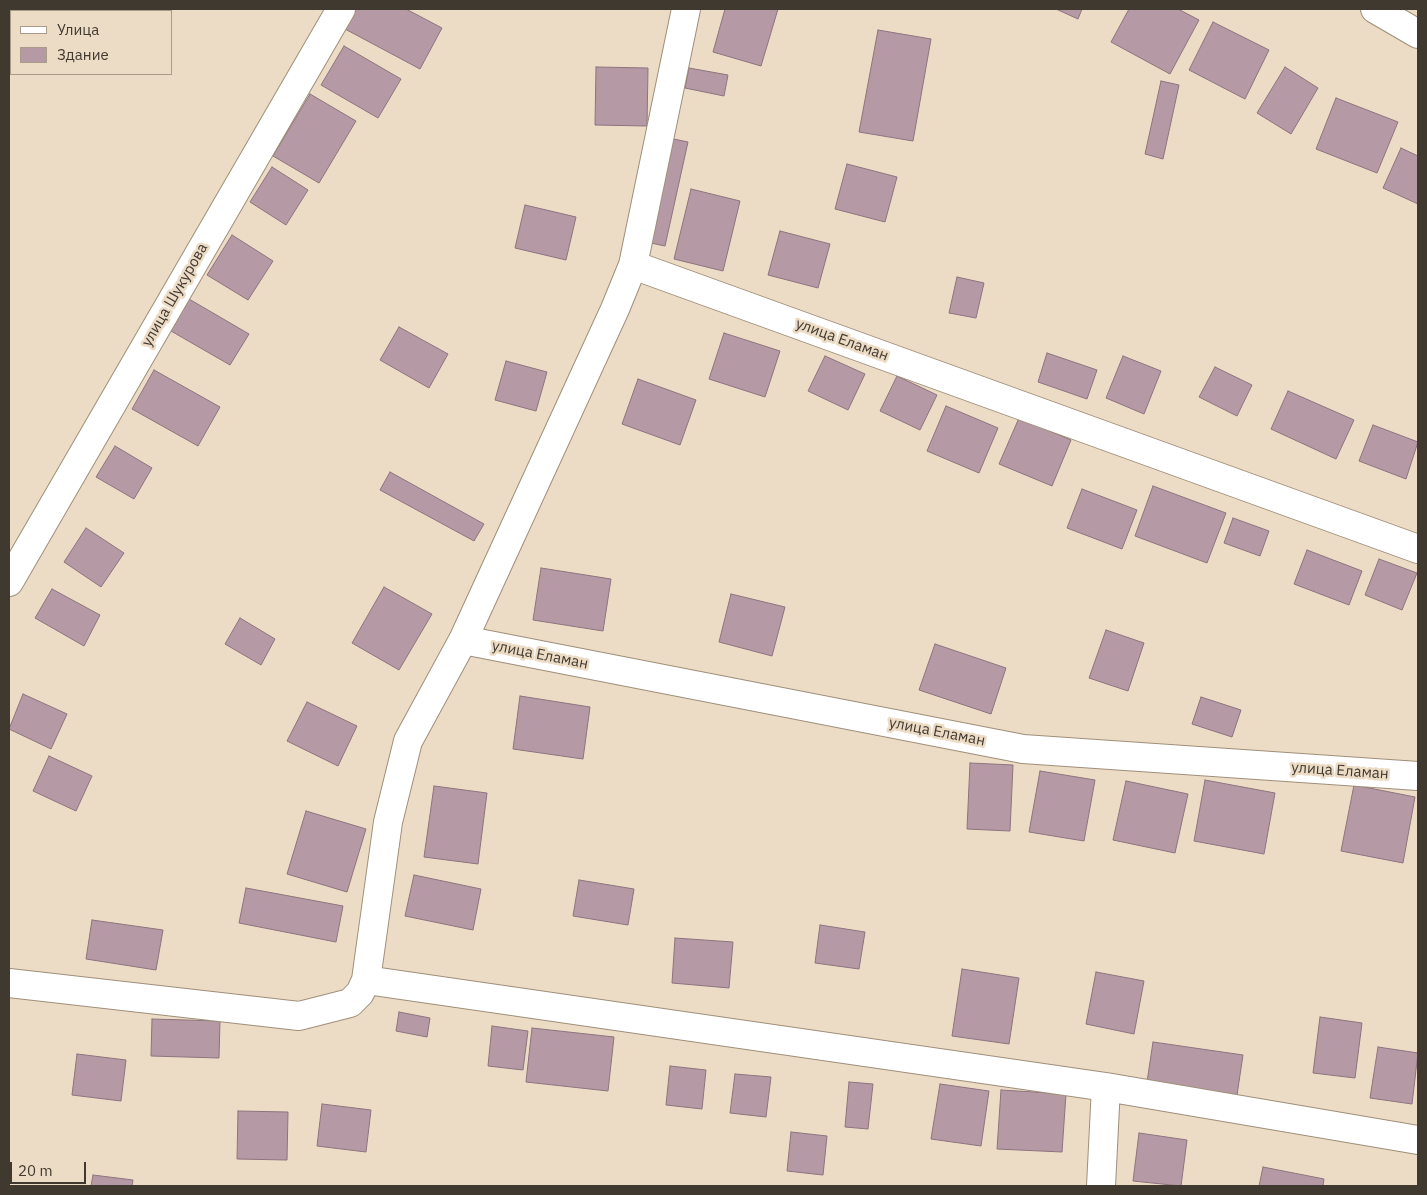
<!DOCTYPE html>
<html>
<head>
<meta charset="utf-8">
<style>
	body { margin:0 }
	#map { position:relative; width:1427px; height:1195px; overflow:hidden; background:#eddcc5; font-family:"IBM Plex Sans",sans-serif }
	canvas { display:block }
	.frame { position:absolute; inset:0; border:10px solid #403930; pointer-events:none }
	.legend { position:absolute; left:10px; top:10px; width:162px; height:65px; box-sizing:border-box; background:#eddcc5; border:1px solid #a89b89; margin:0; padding:6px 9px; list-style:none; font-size:15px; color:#403930 }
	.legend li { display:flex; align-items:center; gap:10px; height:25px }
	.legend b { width:25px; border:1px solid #a89b89 }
	.scale { position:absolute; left:10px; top:1162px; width:76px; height:22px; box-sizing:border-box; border:2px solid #403930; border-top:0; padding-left:6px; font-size:15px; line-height:18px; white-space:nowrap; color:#403930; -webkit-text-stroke:4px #eddcc5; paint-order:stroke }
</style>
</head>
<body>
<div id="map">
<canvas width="1427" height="1195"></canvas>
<div class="frame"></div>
<ul class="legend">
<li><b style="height:6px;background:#fff"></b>Улица</li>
<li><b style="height:14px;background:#b59aa5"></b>Здание</li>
</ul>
<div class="scale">20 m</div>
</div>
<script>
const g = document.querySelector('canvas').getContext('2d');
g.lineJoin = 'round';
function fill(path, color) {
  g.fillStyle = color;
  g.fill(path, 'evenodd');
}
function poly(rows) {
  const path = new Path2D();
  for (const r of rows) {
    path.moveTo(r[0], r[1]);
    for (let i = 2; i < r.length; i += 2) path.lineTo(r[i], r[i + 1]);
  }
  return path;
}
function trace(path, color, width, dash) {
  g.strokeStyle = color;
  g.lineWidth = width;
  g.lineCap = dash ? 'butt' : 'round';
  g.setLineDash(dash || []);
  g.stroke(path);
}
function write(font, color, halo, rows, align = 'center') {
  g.font = font + ' "IBM Plex Sans",sans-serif';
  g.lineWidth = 5;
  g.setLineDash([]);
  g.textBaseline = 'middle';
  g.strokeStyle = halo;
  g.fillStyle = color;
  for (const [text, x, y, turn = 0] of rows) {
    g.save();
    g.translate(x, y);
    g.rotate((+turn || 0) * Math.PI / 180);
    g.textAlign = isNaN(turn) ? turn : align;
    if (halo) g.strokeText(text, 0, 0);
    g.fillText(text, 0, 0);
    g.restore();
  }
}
const building = poly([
	[356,9,406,9,442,28,420,69,345,29,356,9],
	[725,9,778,9,761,66,713,52,725,9],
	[1056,9,1082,9,1078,19,1056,9],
	[1129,9,1178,9,1199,20,1170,74,1111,42,1129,9],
	[1213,22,1269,50,1245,99,1189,70,1213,22],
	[878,30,931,39,913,141,859,132,878,30],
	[344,46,401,79,378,118,321,85,344,46],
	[596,67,648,68,647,126,595,125,596,67],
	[1285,67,1318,88,1291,134,1257,113,1285,67],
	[689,68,728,75,724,96,685,88,689,68],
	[1161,81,1179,85,1163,159,1145,154,1161,81],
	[310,94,356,121,319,183,273,156,310,94],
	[1336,98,1398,122,1377,173,1316,149,1336,98],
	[669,138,688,142,665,246,646,242,669,138],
	[1401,148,1418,156,1418,204,1383,188,1401,148],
	[847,164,897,177,885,222,835,209,847,164],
	[272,167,308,190,286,225,250,202,272,167],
	[691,189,740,201,723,271,674,259,691,189],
	[525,205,576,217,566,260,515,248,525,205],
	[780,231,830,244,818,288,768,275,780,231],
	[232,235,273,261,248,300,207,275,232,235],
	[957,277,984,283,976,318,949,313,957,277],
	[189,299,249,334,230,365,171,331,189,299],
	[399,327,448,354,429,388,380,360,399,327],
	[724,333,780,351,765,397,709,379,724,333],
	[1047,353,1097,370,1087,399,1038,382,1047,353],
	[825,356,865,374,848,410,808,391,825,356],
	[1123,356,1161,371,1144,414,1106,398,1123,356],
	[506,361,547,372,536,411,495,400,506,361],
	[1215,367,1252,385,1237,416,1199,397,1215,367],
	[154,370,220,407,198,446,132,409,154,370],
	[897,376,937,395,920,430,880,411,897,376],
	[638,379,696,400,680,445,622,424,638,379],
	[1288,391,1354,420,1336,459,1271,429,1288,391],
	[946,406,998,428,979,473,927,451,946,406],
	[1019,418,1071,440,1052,486,999,464,1019,418],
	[1373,425,1418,442,1406,479,1359,461,1373,425],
	[115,446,152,468,134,499,96,477,115,446],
	[390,472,484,524,474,541,380,490,390,472],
	[1153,486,1226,513,1207,563,1135,536,1153,486],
	[1082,489,1137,510,1122,549,1067,528,1082,489],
	[1233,518,1269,531,1260,556,1224,543,1233,518],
	[86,528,124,553,101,587,64,562,86,528],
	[1307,550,1362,571,1349,605,1294,584,1307,550],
	[1379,559,1417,573,1402,610,1365,595,1379,559],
	[541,568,611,579,603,631,533,620,541,568],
	[384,587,432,614,399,670,352,643,384,587],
	[52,589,100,615,84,646,35,618,52,589],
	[731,594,785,607,772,656,719,642,731,594],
	[240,618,275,639,261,665,225,644,240,618],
	[1106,630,1144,643,1128,691,1089,678,1106,630],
	[935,644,1006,668,991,714,919,690,935,644],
	[23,694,67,714,51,749,9,729,23,694],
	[520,696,590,707,583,759,513,749,520,696],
	[1201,697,1241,710,1232,737,1192,724,1201,697],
	[307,702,357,726,338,766,287,741,307,702],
	[49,756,92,776,76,811,33,791,49,756],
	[970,763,1013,765,1010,831,967,829,970,763],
	[1040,771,1095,780,1084,841,1029,832,1040,771],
	[1205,780,1275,793,1264,854,1194,841,1205,780],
	[1126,781,1188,794,1175,853,1113,840,1126,781],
	[1354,785,1415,797,1403,863,1341,851,1354,785],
	[434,786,487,793,478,864,424,857,434,786],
	[306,811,366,829,347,892,287,874,306,811],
	[414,875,481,889,473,930,405,916,414,875],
	[579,880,634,889,628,925,573,916,579,880],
	[246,888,343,906,336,942,239,923,246,888],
	[92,920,163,930,156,970,86,959,92,920],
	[820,925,865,932,859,969,815,963,820,925],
	[675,938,733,942,729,988,672,983,675,938],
	[962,969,1019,978,1009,1044,952,1036,962,969],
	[1096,972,1144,981,1134,1034,1086,1024,1096,972],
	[399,1012,430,1018,427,1037,396,1031,399,1012],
	[1320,1017,1362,1023,1355,1078,1313,1073,1320,1017],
	[152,1019,220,1021,219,1058,151,1056,152,1019],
	[492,1026,528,1031,523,1070,488,1066,492,1026],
	[532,1028,614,1037,608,1091,526,1082,532,1028],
	[1153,1042,1243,1055,1237,1095,1147,1082,1153,1042],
	[1378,1047,1418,1053,1412,1104,1370,1098,1378,1047],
	[77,1054,126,1060,121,1101,72,1095,77,1054],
	[670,1066,706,1070,702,1109,666,1105,670,1066],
	[735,1074,771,1077,766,1117,730,1113,735,1074],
	[849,1082,873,1084,868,1129,845,1127,849,1082],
	[940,1084,989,1091,981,1146,931,1139,940,1084],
	[1001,1090,1066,1094,1062,1152,997,1149,1001,1090],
	[322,1104,371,1110,366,1152,317,1146,322,1104],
	[238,1111,288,1112,287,1160,237,1159,238,1111],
	[791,1132,827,1136,823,1175,787,1171,791,1132],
	[1139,1133,1187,1140,1181,1186,1133,1181,1139,1133],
	[1263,1167,1324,1179,1323,1186,1259,1186,1263,1167],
	[93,1175,133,1180,132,1186,91,1186,93,1175]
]);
fill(building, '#b59aa5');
trace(building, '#8c737e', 1);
const minor = poly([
	[1375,9,1418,34],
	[633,265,1418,549],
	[9,582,341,9],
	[463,640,1023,749,1418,776],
	[366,980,1106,1087,1418,1140],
	[9,983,299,1016,350,1003,360,993,366,980,388,822,408,741,463,640,615,309,633,265,686,9],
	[1101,1186,1106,1087]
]);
trace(minor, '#9f8f7a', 30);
trace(minor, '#fff', 28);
write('15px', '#403930', '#eddcc5', [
	["улица Шукурова",175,295,-60],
	["улица Еламан",842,340,20],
	["улица Еламан",540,655,11],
	["улица Еламан",937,732,11],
	["улица Еламан",1340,771,4]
]);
</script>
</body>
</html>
